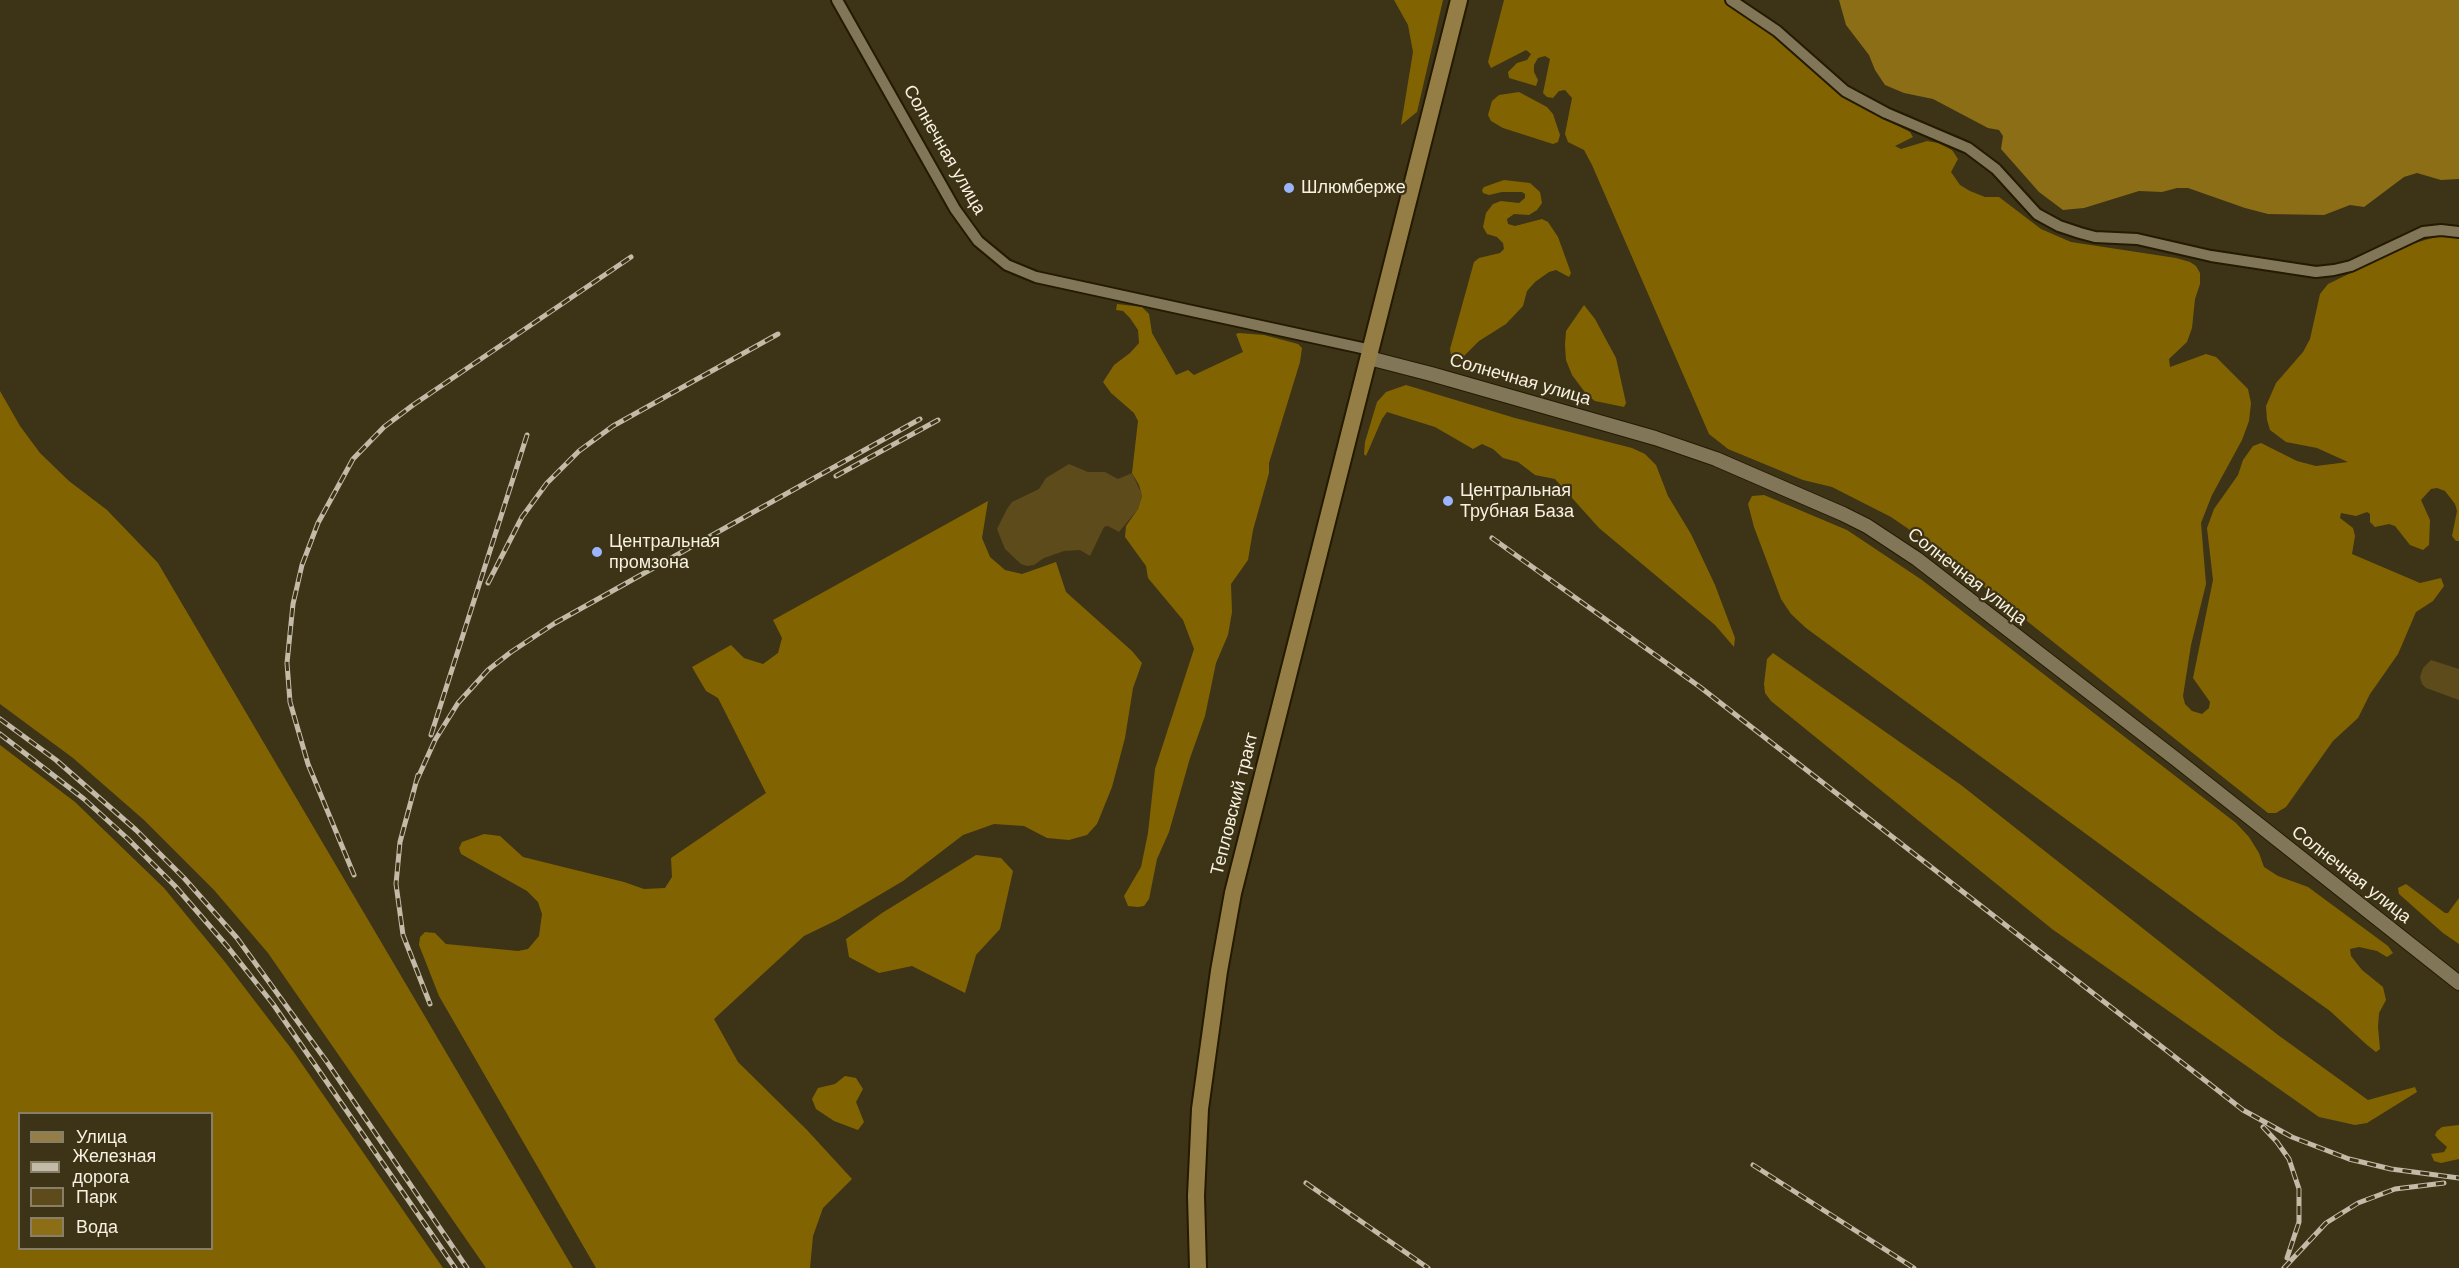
<!DOCTYPE html>
<html>
<head>
<meta charset="utf-8">
<style>
	body { margin:0 }
	#map { position:relative; width:2459px; height:1268px; overflow:hidden; background:#3d3317; font-family:Arial,sans-serif }
	canvas { display:block }
	.legend { position:absolute; left:18px; top:1112px; width:195px; height:138px; box-sizing:border-box; background:#3d3317; border:2px solid #887f68; margin:0; padding:8px 10px; list-style:none; font-size:18px; color:#f8f1e1 }
	.legend li { display:flex; align-items:center; gap:12px; height:30px }
	.legend b { width:30px; border:2px solid #887f68 }
</style>
</head>
<body>
<div id="map">
<canvas width="2459" height="1268"></canvas>
<ul class="legend">
<li><b style="height:8px;background:#957e45"></b>Улица</li>
<li><b style="height:8px;background:#c3bba8"></b>Железная дорога</li>
<li><b style="height:16px;background:#5d4b1c"></b>Парк</li>
<li><b style="height:16px;background:#8b6e16"></b>Вода</li>
</ul>
</div>
<script>
const g = document.querySelector('canvas').getContext('2d');
g.lineJoin = 'round';
function fill(path, color) {
  g.fillStyle = color;
  g.fill(path, 'evenodd');
}
function poly(rows) {
  const path = new Path2D();
  for (const r of rows) {
    path.moveTo(r[0], r[1]);
    for (let i = 2; i < r.length; i += 2) path.lineTo(r[i], r[i + 1]);
  }
  return path;
}
function trace(path, color, width, dash) {
  g.strokeStyle = color;
  g.lineWidth = width;
  g.lineCap = dash ? 'butt' : 'round';
  g.setLineDash(dash || []);
  g.stroke(path);
}
function write(font, color, halo, rows, align = 'center') {
  g.font = font + ' Arial,sans-serif';
  g.lineWidth = 4.5;
  g.setLineDash([]);
  g.textBaseline = 'middle';
  g.strokeStyle = halo;
  g.fillStyle = color;
  for (const [text, x, y, turn = 0] of rows) {
    g.save();
    g.translate(x, y);
    g.rotate((+turn || 0) * Math.PI / 180);
    g.textAlign = isNaN(turn) ? turn : align;
    if (halo) g.strokeText(text, 0, 0);
    g.fillText(text, 0, 0);
    g.restore();
  }
}
fill(poly([
	[1069,464,1088,472,1105,472,1118,479,1132,473,1142,495,1138,509,1119,532,1108,526,1104,527,1090,556,1080,550,1064,551,1044,558,1034,565,1027,566,1021,564,1005,549,997,529,1007,509,1012,502,1039,489,1046,478],
	[2431,660,2459,669,2459,700,2426,688,2422,684,2420,677,2423,668]
]), '#5d4b1c');
fill(poly([
	[1394,0,1443,0,1417,112,1401,125,1413,52,1408,25],
	[1504,0,1725,0,1765,29,1830,86,1854,103,1910,132,1913,137,1895,146,1901,149,1927,141,1938,143,1952,150,1958,159,1951,172,1960,185,1970,191,1985,197,1999,197,2041,229,2071,242,2176,258,2190,262,2196,266,2200,273,2200,284,2195,299,2192,328,2187,342,2169,359,2170,367,2206,354,2216,357,2248,389,2251,403,2249,421,2242,440,2212,495,2201,523,2206,584,2191,645,2183,696,2185,704,2192,711,2202,714,2209,708,2210,702,2193,678,2213,580,2207,528,2214,509,2238,475,2243,460,2253,446,2261,443,2297,461,2316,466,2348,462,2317,448,2286,442,2270,430,2267,420,2266,406,2276,383,2303,352,2310,339,2320,294,2328,284,2411,244,2443,235,2459,237,2459,541,2456,541,2452,536,2457,511,2455,504,2445,491,2437,488,2431,489,2421,500,2430,520,2429,545,2423,550,2410,545,2395,526,2389,524,2375,527,2370,522,2370,514,2367,512,2356,516,2341,513,2340,518,2353,528,2355,536,2352,554,2420,583,2441,578,2444,586,2433,601,2416,612,2398,654,2370,694,2358,718,2333,741,2286,807,2276,813,2268,813,1929,543,1891,517,1832,487,1803,480,1728,449,1709,434,1592,165,1584,150,1568,142,1565,134,1572,98,1565,90,1559,91,1553,98,1547,97,1543,93,1550,59,1545,56,1538,58,1534,65,1534,72,1538,80,1536,86,1509,78,1508,72,1517,63,1527,60,1531,54,1526,50,1491,68,1488,62],
	[1519,92,1547,107,1553,114,1560,135,1558,142,1553,144,1503,128,1491,121,1488,115,1492,101,1499,95],
	[1504,180,1530,183,1540,192,1542,203,1537,210,1529,215,1514,214,1507,219,1508,224,1515,226,1542,219,1548,222,1558,237,1571,273,1569,277,1556,270,1549,272,1535,282,1527,291,1523,306,1506,324,1479,341,1462,358,1457,359,1451,355,1450,349,1474,262,1479,258,1500,253,1504,249,1503,243,1497,237,1487,234,1483,227,1486,213,1493,204,1501,201,1519,203,1525,198,1525,194,1522,192,1502,192,1489,195,1483,193,1482,190,1484,187],
	[1117,304,1142,307,1149,314,1152,333,1176,375,1188,370,1194,375,1243,352,1236,334,1239,333,1264,335,1298,344,1302,348,1300,362,1269,463,1269,473,1253,530,1248,560,1231,584,1232,612,1228,635,1216,663,1205,716,1190,758,1169,832,1157,859,1149,899,1144,906,1138,907,1128,906,1124,896,1141,867,1148,833,1155,769,1194,649,1183,620,1148,578,1146,566,1125,537,1126,526,1138,509,1142,496,1139,485,1132,473,1138,421,1134,413,1111,393,1103,382,1114,365,1130,353,1139,343,1138,330,1130,318,1123,311,1116,310],
	[1584,305,1595,319,1616,358,1626,403,1624,407,1595,401,1587,395,1572,375,1566,360,1565,345,1566,331],
	[1406,385,1515,418,1632,448,1645,454,1656,465,1668,496,1691,534,1715,585,1735,638,1734,647,1715,625,1599,528,1555,479,1535,475,1518,462,1503,458,1493,449,1482,444,1473,449,1435,427,1387,412,1382,419,1366,456,1364,454,1365,442,1377,402,1386,392],
	[0,391,20,426,40,453,69,481,107,510,158,563,573,1268,486,1268,268,953,214,890,144,820,73,758,0,704],
	[1764,495,1847,530,1922,580,2236,823,2249,837,2259,853,2264,867,2278,876,2308,887,2388,946,2393,953,2387,957,2377,951,2359,947,2350,949,2351,956,2362,970,2383,987,2386,1000,2379,1013,2378,1027,2380,1049,2376,1052,2367,1045,2330,1011,2218,931,1806,628,1791,614,1781,599,1754,527,1748,504,1752,496],
	[988,501,982,538,990,557,1005,570,1022,574,1056,562,1066,592,1132,651,1142,663,1133,688,1125,738,1112,787,1097,824,1087,835,1069,840,1047,838,1024,826,994,824,963,835,903,881,837,920,804,936,714,1019,738,1062,807,1130,852,1179,823,1208,813,1236,810,1268,596,1268,439,996,419,945,420,937,425,932,435,933,446,944,518,951,528,949,539,936,542,914,538,902,527,891,461,854,459,848,462,842,484,834,500,836,523,857,624,882,644,889,665,888,672,877,671,858,766,793,718,698,706,691,692,667,731,645,744,658,763,664,778,653,782,638,773,620],
	[1773,653,1961,785,2278,1035,2368,1100,2415,1087,2417,1092,2367,1123,2355,1125,2319,1117,2052,929,1771,701,1765,693,1764,684,1767,659],
	[0,745,75,802,164,888,225,962,293,1051,443,1268,0,1268],
	[20,1114,212,1114,212,1248,20,1248],
	[976,855,1001,858,1013,871,1000,929,976,955,965,993,912,966,879,973,849,957,846,939,882,913],
	[2406,884,2445,913,2448,913,2459,898,2459,944,2443,933,2399,894,2398,888],
	[845,1076,856,1078,863,1089,856,1102,864,1122,858,1130,834,1121,816,1109,812,1099,818,1088,835,1084],
	[2459,1125,2459,1159,2441,1163,2434,1161,2431,1154,2444,1152,2447,1147,2438,1139,2435,1135,2437,1131,2442,1127]
]), '#816401');
fill(poly([
	[1839,0,2459,0,2459,179,2441,180,2417,173,2404,177,2364,207,2350,205,2324,215,2268,214,2245,208,2188,188,2177,188,2162,192,2139,191,2084,208,2063,210,2039,192,2001,149,2003,136,1999,130,1988,128,1933,99,1904,93,1885,85,1875,70,1869,55,1846,25]
]), '#8b6e16');
const minor = poly([
	[837,0,955,209,978,241,1007,265,1036,277,1371,350],
	[1731,0,1777,31,1845,91,1886,113,1968,148,1996,169,2037,214,2059,226,2080,233,2095,237,2137,239,2211,256,2316,272,2334,270,2351,266,2423,232,2441,230,2459,232]
]);
const tertiary = poly([
	[1369,358,1431,374,1655,438,1716,459,1843,514,1867,526,1917,559,2177,760,2459,983]
]);
const primary = poly([
	[1198,1268,1196,1196,1200,1109,1219,971,1233,893,1459,0]
]);
trace(minor, '#241a00', 14);
trace(tertiary, '#241a00', 16);
trace(primary, '#241a00', 20);
trace(minor, '#827658', 10);
trace(tertiary, '#827658', 14);
trace(primary, '#957e45', 16);
const rail = poly([
	[836,476,938,420],
	[1492,538,1700,687,2243,1110,2292,1137,2349,1159,2391,1169,2459,1178],
	[488,583,522,517,547,483,579,451,613,426,778,334],
	[0,719,56,760,136,830,184,878,237,938,327,1062,467,1268],
	[0,734,84,799,128,839,175,886,227,946,273,1004,455,1268],
	[431,735,527,435],
	[418,775,400,842,396,884,403,935,430,1004],
	[416,782,435,740,458,703,488,670,511,652,555,623,920,419],
	[354,875,308,764,290,702,287,663,293,604,302,565,318,523,353,459,384,427,413,405,631,257],
	[2263,1127,2277,1142,2289,1159,2299,1189,2299,1222,2287,1258],
	[1753,1165,1914,1268],
	[1306,1183,1428,1268],
	[2284,1268,2326,1223,2358,1203,2395,1189,2444,1183]
]);
trace(rail, '#c3bba8', 5);
trace(rail, '#3d3317', 3, [9]);
for (const [x, y, r, color] of [
	[1289,188,6,"#9bb5fd"],
	[1448,501,6,"#9bb5fd"],
	[597,552,6,"#9bb5fd"]
]) {
  const dot = new Path2D();
  dot.arc(x, y, r, 0, 2 * Math.PI);
  g.fillStyle = color;
  g.fill(dot);
  trace(dot, '#3d3317', 2);
}
write('18px', '#f8f1e1', '#3d3317', [
	["Солнечная улица",944,150,60],
	["Солнечная улица",1520,380,16],
	["Солнечная улица",1967,577,38],
	["Тепловский тракт",1235,804,-76],
	["Солнечная улица",2351,875,38]
]);
write('18px', '#f8f1e1', '#3d3317', [
	["Шлюмберже",1301,188],
	["Центральная",1460,491],
	["Трубная База",1460,512],
	["Центральная",609,542],
	["промзона",609,563]
], 'left');
</script>
</body>
</html>
